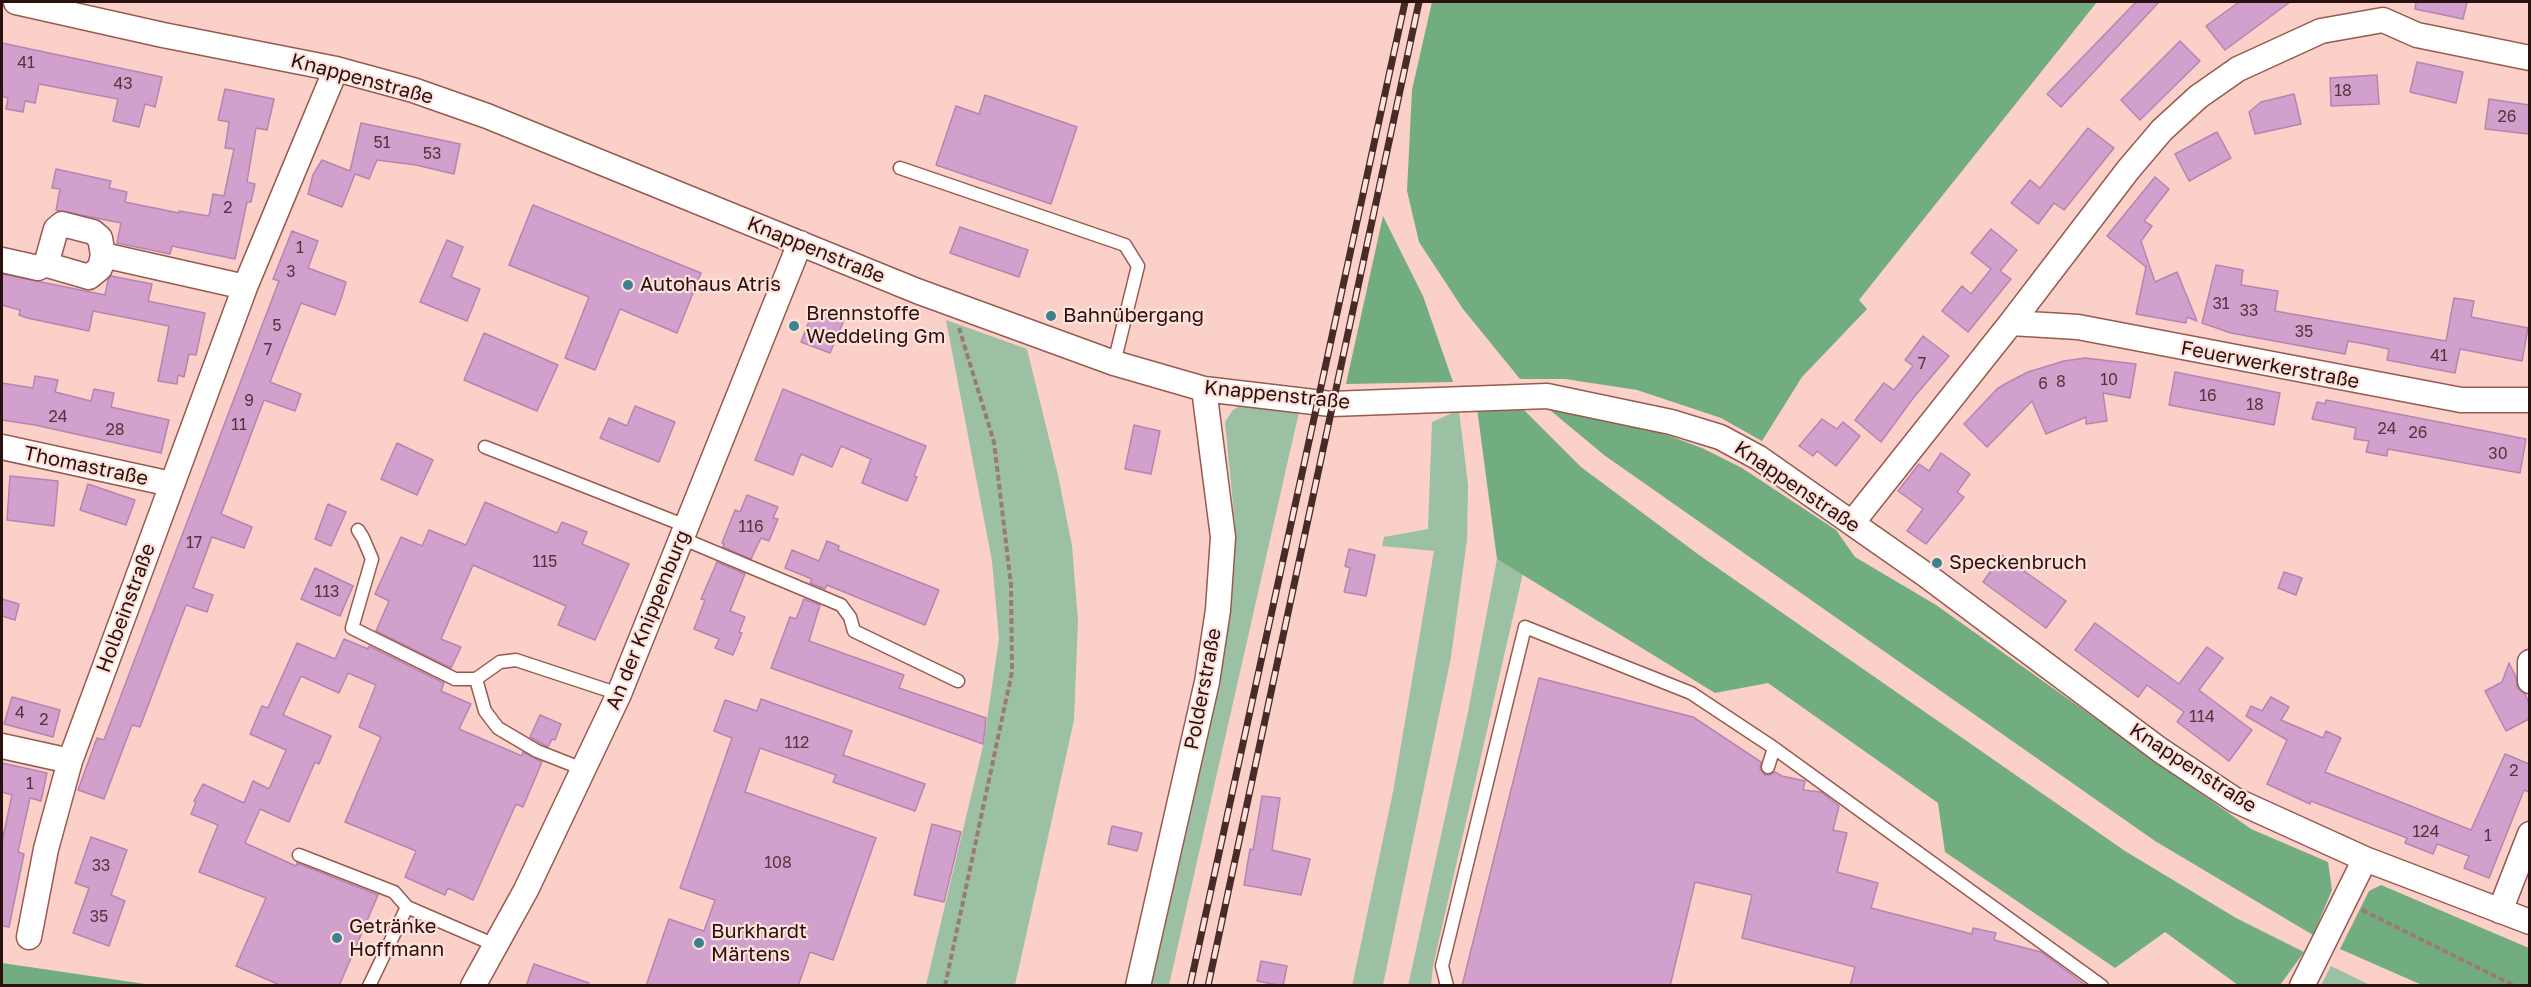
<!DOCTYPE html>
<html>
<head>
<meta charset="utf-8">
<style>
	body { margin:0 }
	#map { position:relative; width:2531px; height:987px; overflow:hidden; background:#fad0c8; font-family:"Golos Text",sans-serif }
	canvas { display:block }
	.frame { position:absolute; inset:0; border:3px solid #2a110d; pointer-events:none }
</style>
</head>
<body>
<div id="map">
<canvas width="2531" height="987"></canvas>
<div class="frame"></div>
</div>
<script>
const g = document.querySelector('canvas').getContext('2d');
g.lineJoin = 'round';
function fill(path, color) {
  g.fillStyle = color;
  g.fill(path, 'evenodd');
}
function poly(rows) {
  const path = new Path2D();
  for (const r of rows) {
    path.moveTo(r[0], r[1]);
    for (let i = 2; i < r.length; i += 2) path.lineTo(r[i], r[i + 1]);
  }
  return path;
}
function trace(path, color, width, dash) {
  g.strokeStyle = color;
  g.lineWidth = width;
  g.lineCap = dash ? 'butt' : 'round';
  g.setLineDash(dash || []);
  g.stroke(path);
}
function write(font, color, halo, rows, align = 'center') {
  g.font = font + ' "Golos Text",sans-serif';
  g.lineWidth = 4.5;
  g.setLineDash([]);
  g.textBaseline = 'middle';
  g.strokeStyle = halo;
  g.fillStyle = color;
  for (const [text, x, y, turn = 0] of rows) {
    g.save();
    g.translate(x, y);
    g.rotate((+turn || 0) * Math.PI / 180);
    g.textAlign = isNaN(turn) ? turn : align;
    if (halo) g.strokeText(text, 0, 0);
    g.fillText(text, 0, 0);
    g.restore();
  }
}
fill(poly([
	[946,320,1027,349,1058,475,1072,546,1078,621,1074,720,1015,985,926,985,983,746,999,639,992,561],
	[1243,404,1299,412,1169,985,1148,986,1232,601,1235,525,1225,422,1233,410],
	[1459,410,1468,485,1467,540,1451,657,1383,985,1352,986,1393,792,1434,551,1382,546,1384,537,1428,529,1432,422],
	[1497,559,1523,573,1433,966,1431,985,1408,986,1468,712],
	[2331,966,2370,985,2321,985]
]), '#9cc0a3');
fill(poly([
	[1432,2,2097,2,1859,300,1867,309,1802,377,1762,441,1721,418,1637,390,1565,379,1520,379,1463,309,1419,242,1407,191,1412,90],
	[1383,216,1423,296,1453,382,1346,384],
	[1518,404,1581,467,1699,555,2125,851,2236,918,2304,952,2280,985,2238,985,2165,932,2115,968,1945,852,1938,803,1768,683,1715,693,1497,559,1477,408],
	[1544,405,1643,426,1702,448,1742,468,1836,530,1855,557,1936,605,2251,829,2328,862,2332,890,2313,935,2155,841,1604,455],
	[2381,885,2529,948,2529,985,2422,985,2340,949,2369,891],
	[2,963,145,984,152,985,2,985]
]), '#71ad7e');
const building = poly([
	[2136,2,2159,2,2061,107,2047,94,2136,2],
	[2239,2,2290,2,2225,50,2206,26,2239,2],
	[2416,2,2467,2,2463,19,2415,9,2416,2],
	[2180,41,2200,61,2140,120,2121,100,2180,41],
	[2,43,162,77,155,107,145,104,139,127,113,121,118,99,39,84,35,103,25,101,23,112,6,109,8,98,2,96,2,43],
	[2417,62,2463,72,2456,103,2410,92,2417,62],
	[2377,75,2379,104,2331,106,2330,78,2377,75],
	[225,89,274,99,267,130,256,128,247,182,255,184,251,202,247,202,235,259,172,246,170,254,117,243,121,223,56,210,60,189,52,188,56,169,111,181,109,188,127,192,125,202,179,213,179,211,209,216,213,194,224,196,234,149,225,148,229,122,218,120,225,89],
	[2294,94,2301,124,2255,134,2249,112,2261,102,2294,94],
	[985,95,1077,127,1051,204,936,165,956,106,979,114,985,95],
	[2489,99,2529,105,2529,134,2485,129,2489,99],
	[361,123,460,144,454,174,416,165,377,160,369,179,355,174,342,207,308,194,313,175,322,160,350,171,361,123],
	[2088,128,2114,148,2064,210,2054,203,2038,224,2011,203,2030,180,2040,188,2088,128],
	[2217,132,2231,158,2189,181,2175,154,2217,132],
	[2155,177,2169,189,2144,221,2152,226,2141,241,2155,282,2177,272,2197,321,2187,317,2186,323,2136,314,2146,267,2107,236,2155,177],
	[533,205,701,273,677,333,620,309,595,370,565,358,589,297,509,265,533,205],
	[960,227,1028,250,1019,277,950,253,960,227],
	[1991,229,2017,250,2000,271,2011,279,1968,332,1942,311,1962,286,1971,294,1991,269,1971,253,1991,229],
	[292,231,318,241,308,268,346,282,342,296,335,315,301,303,270,382,301,394,295,411,264,400,221,514,252,527,244,548,212,537,193,588,213,595,207,612,186,605,140,727,132,725,104,799,78,790,97,738,104,740,279,281,273,279,292,231],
	[447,240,463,247,451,277,480,289,467,321,420,302,447,240],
	[2216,265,2243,270,2241,285,2278,291,2275,311,2446,341,2454,298,2474,301,2471,317,2528,328,2522,361,2460,349,2455,373,2387,360,2389,349,2365,344,2348,341,2345,354,2231,333,2202,323,2216,265],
	[2,274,105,295,108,280,111,276,152,284,148,301,205,313,196,355,189,354,184,377,178,375,177,384,158,381,169,326,93,311,89,331,27,318,19,315,20,310,2,305,2,274],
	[814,308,844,320,830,353,801,342,814,308],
	[484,333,558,365,537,411,464,380,484,333],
	[1923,336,1949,356,1914,397,1881,442,1855,420,1884,383,1894,390,1913,366,1905,360,1923,336],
	[2085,358,2136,364,2130,398,2103,393,2107,421,2086,424,2086,417,2046,434,2032,401,1987,447,1964,424,1997,389,2005,384,2028,372,2064,361,2085,358],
	[2175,372,2280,393,2274,425,2169,405,2175,372],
	[35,376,58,380,55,392,91,401,94,389,114,393,111,407,169,420,161,453,35,425,2,420,2,383,33,388,35,376],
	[783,389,926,446,914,476,917,477,907,501,862,483,871,459,841,446,832,467,801,454,793,475,755,460,783,389],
	[2326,400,2526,439,2520,473,2388,449,2387,456,2366,452,2369,441,2354,439,2356,428,2312,419,2317,402,2325,404,2326,400],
	[635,406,675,422,659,462,600,438,609,418,627,426,635,406],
	[1822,419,1837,429,1843,422,1860,436,1836,466,1817,451,1813,456,1799,446,1822,419],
	[1134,425,1160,431,1151,474,1125,469,1134,425],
	[397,443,433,460,417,495,381,479,397,443],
	[1941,453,1970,474,1957,492,1964,497,1926,544,1907,531,1923,509,1898,491,1919,464,1929,471,1941,453],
	[10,476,58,481,54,526,7,520,10,476],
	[88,484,135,500,126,525,80,510,88,484],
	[747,495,778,507,773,518,778,519,769,541,761,538,751,559,723,547,724,544,722,543,735,510,740,512,747,495],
	[485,502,557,533,562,522,587,532,582,544,629,564,595,640,558,625,566,606,473,565,441,639,461,647,451,668,376,631,389,601,375,594,401,537,422,546,429,530,466,545,485,502],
	[328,504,346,512,331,546,315,539,328,504],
	[827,541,839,546,838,550,939,590,925,625,827,585,825,589,810,583,812,579,785,568,792,550,819,561,827,541],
	[1349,549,1375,555,1366,596,1344,592,1350,568,1345,566,1349,549],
	[2002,555,2066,601,2046,628,1983,582,2002,555],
	[717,562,745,574,730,611,745,617,739,632,742,633,733,655,715,648,719,639,694,629,705,600,701,599,717,562],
	[315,568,353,586,340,616,301,599,315,568],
	[2284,572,2302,578,2296,595,2278,588,2284,572],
	[2,599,19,604,15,620,2,616,2,599],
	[804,599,820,605,809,641,904,675,899,688,986,718,983,744,771,668,790,617,796,619,804,599],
	[2095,623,2179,684,2207,647,2223,658,2199,690,2252,730,2229,761,2177,722,2184,712,2147,685,2138,697,2075,650,2095,623],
	[344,639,368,649,369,646,444,683,441,691,471,704,459,729,522,756,523,752,542,762,523,807,516,804,473,900,448,888,445,895,405,877,416,851,345,822,381,737,359,727,376,685,348,673,339,693,301,676,283,715,331,736,319,764,315,762,289,822,260,809,245,843,296,866,297,863,378,895,339,986,282,986,236,966,266,898,199,872,218,825,191,814,196,802,194,801,203,784,244,803,253,781,269,789,286,750,250,734,262,706,268,708,297,643,335,659,344,639],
	[2509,663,2516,677,2517,688,2525,694,2529,703,2529,719,2506,731,2485,691,2502,682,2509,663],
	[1539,678,1693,717,1761,762,1760,769,1765,775,1770,775,1775,772,1782,776,1805,781,1803,790,1821,792,1839,806,1833,830,1847,833,1837,872,1878,883,1871,908,1972,934,1973,928,1996,933,1994,940,2041,952,2087,986,1850,986,1855,967,1742,938,1752,895,1695,882,1670,986,1462,986,1539,678],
	[12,697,60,710,53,737,4,724,12,697],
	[2271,697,2289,707,2281,720,2323,738,2326,731,2341,738,2325,772,2471,830,2505,754,2529,764,2529,792,2524,790,2489,878,2464,868,2469,856,2437,844,2433,854,2405,843,2407,838,2311,801,2310,804,2267,784,2287,740,2246,716,2251,706,2262,711,2271,697],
	[761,699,852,731,843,755,925,784,915,811,833,782,836,775,760,748,745,792,876,838,833,960,810,952,798,986,646,986,669,919,704,931,715,900,680,888,732,738,714,731,725,700,757,711,761,699],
	[540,715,561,724,555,740,552,739,548,747,530,737,540,715],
	[2,763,47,773,41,801,30,798,18,852,24,854,9,927,2,926,2,842,12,795,2,792,2,763],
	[1262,796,1280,798,1272,850,1310,859,1301,895,1244,885,1250,849,1253,850,1262,796],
	[932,824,961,832,944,902,914,895,932,824],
	[1112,826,1142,833,1137,851,1108,844,1112,826],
	[91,837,127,850,111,895,125,901,109,946,73,933,89,888,75,883,91,837],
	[1261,961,1287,966,1283,986,1257,981,1261,961],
	[534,964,589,983,588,986,526,986,534,964]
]);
fill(building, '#d2a0cc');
trace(building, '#b585b0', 1.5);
const lane = poly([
	[900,168,1125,245,1138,266,1114,363],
	[485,447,686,526],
	[358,530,363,538,372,559,352,628,455,679,476,679,500,662,516,660,619,694],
	[681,538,841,605,850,617,854,631,958,681],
	[476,679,485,711,498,728,537,751,583,769],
	[1768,767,1774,748],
	[299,855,394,892,407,907],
	[369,986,407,907,495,945],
	[1447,986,1442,966,1525,627,1691,693,1774,748,2102,986]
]);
const street = poly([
	[16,2,163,35,336,69,413,90,487,116,917,291,1114,363,1204,389,1331,404,1547,396,1671,422,1720,437,1759,458,1926,575,2160,750,2235,800,2365,859,2530,922],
	[103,255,100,268,89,277,51,266,47,261,56,229,62,224,93,232,100,238,103,255,245,287],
	[2,260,38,268,48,263],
	[2011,323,2078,327,2461,400,2530,400],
	[2,447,171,484],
	[1852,523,2011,323,2128,170,2162,130,2198,97,2238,69,2321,31,2383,20,2417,35,2530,58],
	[2530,662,2530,681],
	[2,746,70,761],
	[2500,911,2530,834],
	[29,937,46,849,70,761,245,287,336,69],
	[473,986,526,890,619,694,800,243],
	[1138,986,1207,682,1218,610,1223,537,1204,389],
	[2302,986,2365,859]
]);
trace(lane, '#985a50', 15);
trace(street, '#985a50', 27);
trace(poly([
	[2362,910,2515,986],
	[945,986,1012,672,1011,585,994,442,959,328]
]), '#9c7a74', 4, [6, 3]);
trace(lane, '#fff', 12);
trace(street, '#fff', 24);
const rail = poly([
	[1190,986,1405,2],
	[1208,986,1419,2]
]);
trace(rail, '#472b27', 7);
trace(rail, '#fee1db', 4.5, [14]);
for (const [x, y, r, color] of [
	[628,285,6,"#3c828e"],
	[1051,316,6,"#3c828e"],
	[794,326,6,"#3c828e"],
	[1937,563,6,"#3c828e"],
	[337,938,6,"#3c828e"],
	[699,943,6,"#3c828e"]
]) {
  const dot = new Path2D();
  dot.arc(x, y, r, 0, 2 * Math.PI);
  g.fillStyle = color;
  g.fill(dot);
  trace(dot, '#fee1db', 2);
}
write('16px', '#54353d', null, [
	["41",26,63],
	["43",123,84],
	["18",2343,91],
	["26",2507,117],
	["51",382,143],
	["53",432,154],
	["2",228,208],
	["1",300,248],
	["3",291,272],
	["31",2221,304],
	["33",2249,311],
	["5",277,326],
	["35",2304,332],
	["7",268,350],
	["41",2439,356],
	["7",1922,364],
	["10",2109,380],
	["8",2061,382],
	["6",2043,384],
	["16",2208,396],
	["9",249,401],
	["18",2255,405],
	["24",58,417],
	["11",239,425],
	["24",2387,429],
	["28",115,430],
	["26",2418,433],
	["30",2498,454],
	["116",751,527],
	["17",194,543],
	["115",545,562],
	["113",327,592],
	["4",20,713],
	["114",2202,717],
	["2",44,720],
	["112",797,743],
	["2",2514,771],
	["1",30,784],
	["124",2426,832],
	["1",2488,836],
	["108",778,863],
	["33",101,866],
	["35",99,917]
]);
write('20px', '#2a110d', '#fee1db', [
	["Knappenstraße",362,79,15],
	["Knappenstraße",816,250,22],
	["Feuerwerkerstraße",2270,365,11],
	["Knappenstraße",1277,395,6],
	["Thomastraße",86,466,12],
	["Knappenstraße",1797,487,34],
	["Holbeinstraße",126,608,-70],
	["An der Knippenburg",648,620,-68],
	["Polderstraße",1203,689,-79],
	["Knappenstraße",2193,768,33]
]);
write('20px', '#2a110d', '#fee1db', [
	["Autohaus Atris",640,285],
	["Brennstoffe",806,314],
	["Weddeling Gm",806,337],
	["Bahnübergang",1063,316],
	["Speckenbruch",1949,563],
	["Getränke",349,927],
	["Hoffmann",349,950],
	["Burkhardt",711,932],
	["Märtens",711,955]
], 'left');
</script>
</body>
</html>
